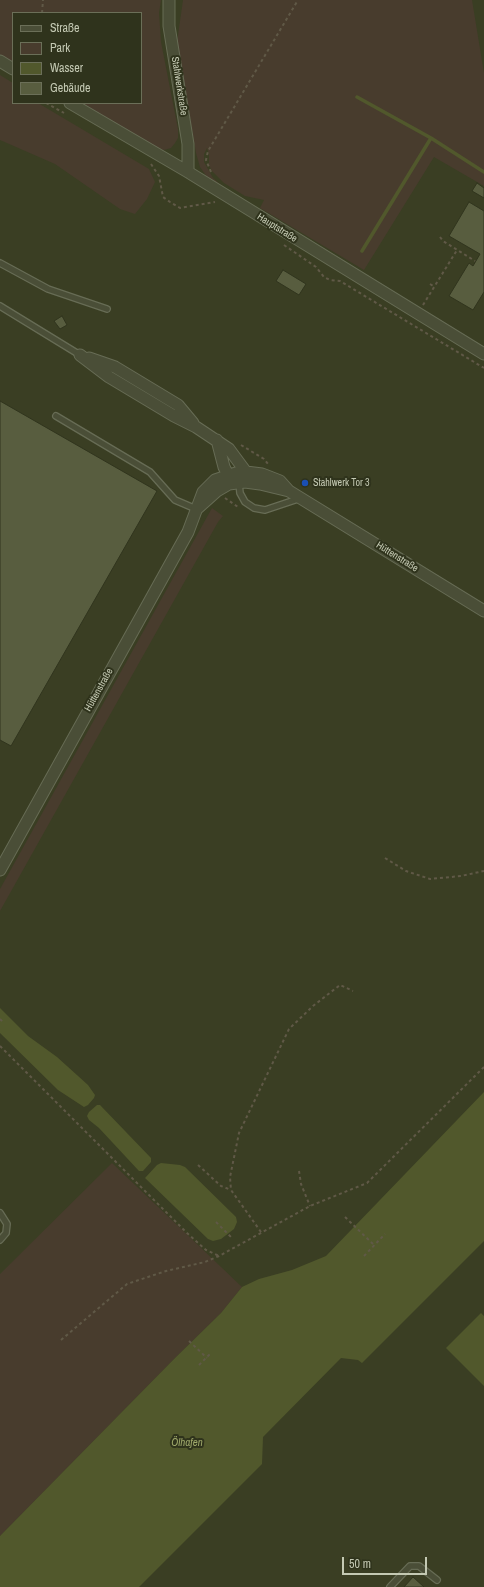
<!DOCTYPE html>
<html>
<head>
<meta charset="utf-8">
<style>
	body { margin:0 }
	#map { position:relative; width:484px; height:1587px; overflow:hidden; background:#3a3e23; font-family:"Archivo Narrow",sans-serif }
	canvas { display:block }
	.legend { position:absolute; left:12px; top:12px; width:130px; height:92px; box-sizing:border-box; background:#2f331c; border:1px solid #6b6f58; margin:0; padding:5px 7px; list-style:none; font-size:12px; color:#c4c9b3 }
	.legend li { display:flex; align-items:center; gap:8px; height:20px }
	.legend b { width:20px; border:1px solid #6b6f58 }
	.scale { position:absolute; left:342px; top:1557px; width:85px; height:18px; box-sizing:border-box; border:2px solid #c4c9b3; border-top:0; padding-left:5px; font-size:12px; line-height:14px; white-space:nowrap; color:#c4c9b3; -webkit-text-stroke:3px #2f331c; paint-order:stroke }
</style>
</head>
<body>
<div id="map">
<canvas width="484" height="1587"></canvas>
<ul class="legend">
<li><b style="height:5px;background:#4a4e37"></b>Straße</li>
<li><b style="height:11px;background:#483c2d"></b>Park</li>
<li><b style="height:11px;background:#51582c"></b>Wasser</li>
<li><b style="height:11px;background:#585d3f"></b>Gebäude</li>
</ul>
<div class="scale">50 m</div>
</div>
<script>
const g = document.querySelector('canvas').getContext('2d');
g.lineJoin = 'round';
function fill(path, color) {
  g.fillStyle = color;
  g.fill(path, 'evenodd');
}
function poly(rows) {
  const path = new Path2D();
  for (const r of rows) {
    path.moveTo(r[0], r[1]);
    for (let i = 2; i < r.length; i += 2) path.lineTo(r[i], r[i + 1]);
  }
  return path;
}
function trace(path, color, width, dash) {
  g.strokeStyle = color;
  g.lineWidth = width;
  g.lineCap = dash ? 'butt' : 'round';
  g.setLineDash(dash || []);
  g.stroke(path);
}
function write(font, color, halo, rows, align = 'center') {
  g.font = font + ' "Archivo Narrow",sans-serif';
  g.lineWidth = 4;
  g.setLineDash([]);
  g.textBaseline = 'middle';
  g.strokeStyle = halo;
  g.fillStyle = color;
  for (const [text, x, y, turn = 0] of rows) {
    g.save();
    g.translate(x, y);
    g.rotate((+turn || 0) * Math.PI / 180);
    g.textAlign = isNaN(turn) ? turn : align;
    if (halo) g.strokeText(text, 0, 0);
    g.fillText(text, 0, 0);
    g.restore();
  }
}
fill(poly([
	[0,0,161,0,159,13,161,42,178,129,178,138,175,143,171,148,164,150,157,149,79,103,141,103,141,13,13,13,13,65,0,57],
	[183,0,472,0,484,73,484,186,434,157,364,270,260,208,264,200,245,196,224,183,212,171,209,165,209,154,207,148,204,154,204,162,213,178,224,188,214,184,207,177,200,167,196,153,177,42],
	[0,75,13,83,13,103,38,103,149,169,155,182,147,199,135,214,120,209,55,164,0,140],
	[212,508,223,516,218,522,0,911,0,889],
	[112,1163,242,1287,221,1313,175,1358,0,1536,0,1274]
]), '#483c2d');
fill(poly([
	[0,1008,28,1036,57,1057,88,1085,95,1095,94,1098,88,1105,84,1107,58,1090,0,1033],
	[484,1092,484,1241,362,1363,358,1360,341,1358,263,1437,262,1464,139,1587,0,1587,0,1536,175,1358,221,1313,242,1287,259,1279,292,1270,326,1256],
	[97,1105,100,1105,151,1158,151,1162,143,1171,139,1171,99,1128,89,1120,87,1116,89,1112],
	[161,1163,180,1165,185,1167,236,1217,237,1222,234,1229,221,1239,213,1241,208,1239,145,1178,157,1165],
	[481,1313,484,1316,484,1386,446,1348]
]), '#51582c');
trace(poly([
	[357,97,431,138,484,172],
	[362,251,431,138]
]), '#51582c', 3.5);
const building = poly([
	[477,183,484,188,484,198,472,191,477,183],
	[469,202,484,211,484,292,473,310,449,296,469,263,473,266,480,254,449,236,469,202],
	[283,270,306,284,299,295,276,281,283,270],
	[62,316,67,325,60,329,54,321,62,316],
	[0,401,157,491,11,746,0,740,0,401],
	[413,1577,424,1587,404,1587,413,1577]
]);
fill(building, '#585d3f');
trace(building, '#31351e', 1);
const lane = poly([
	[0,263,48,289,107,309],
	[0,306,80,355],
	[56,416,150,472,175,500,196,509],
	[239,483,240,493,245,502,254,508,265,510,301,498],
	[0,1213,7,1224,6,1233,0,1240],
	[390,1587,410,1566,419,1566,437,1580]
]);
const street = poly([
	[169,0,169,26,188,144,188,172],
	[0,61,13,69],
	[70,103,188,172,484,354],
	[80,355,109,377,174,416,196,427,229,449,246,472],
	[89,358,115,367,178,405,193,423],
	[217,440,224,467,228,475,234,479],
	[198,508,217,491,229,484,245,482,260,484,289,491],
	[0,870,188,532,203,492,215,480,236,473,246,472,262,474,280,481,289,491,484,611]
]);
trace(lane, '#676c55', 8);
trace(street, '#676c55', 13);
trace(poly([
	[42,13,43,0],
	[46,103,64,113],
	[151,164,159,176,163,197,170,202,180,208,215,202],
	[211,172,206,160,208,151,298,0],
	[440,237,443,241,475,261],
	[284,245,316,267,324,277,330,280,340,281,484,368],
	[430,284,435,287],
	[423,305,457,250],
	[241,445,264,459,268,464],
	[225,498,238,507],
	[385,858,406,871,430,879,461,876,484,871],
	[0,1019,3,1022],
	[0,1046,187,1233,206,1250,219,1256],
	[198,1165,221,1186,231,1190],
	[299,1171,301,1184,310,1206],
	[345,1217,374,1245],
	[216,1222,231,1237],
	[261,1232,231,1190,230,1177,239,1133,289,1029,313,1006,340,985,353,991],
	[364,1256,385,1234],
	[61,1340,127,1284,166,1271,205,1262,219,1256,310,1206,367,1183,484,1067],
	[189,1341,207,1358],
	[199,1365,210,1354]
]), '#605947', 2, [3, 3]);
trace(lane, '#4a4e37', 5.5);
trace(street, '#4a4e37', 11);
for (const [x, y, r, color] of [
	[305,483,4,"#1a4fb4"]
]) {
  const dot = new Path2D();
  dot.arc(x, y, r, 0, 2 * Math.PI);
  g.fillStyle = color;
  g.fill(dot);
  trace(dot, '#2f331c', 1.5);
}
write('10px', '#c4c9b3', '#2f331c', [
	["Stahlwerkstraße",179,86,81],
	["Hauptstraße",277,228,32],
	["Hüttenstraße",397,557,32],
	["Hüttenstraße",99,690,-61]
]);
write('10px', '#c4c9b3', '#2f331c', [
	["Stahlwerk Tor 3",313,483]
], 'left');
write('italic 11px', '#9fa96b', '#2f331c', [
	["Ölhafen",187,1443]
]);
</script>
</body>
</html>
